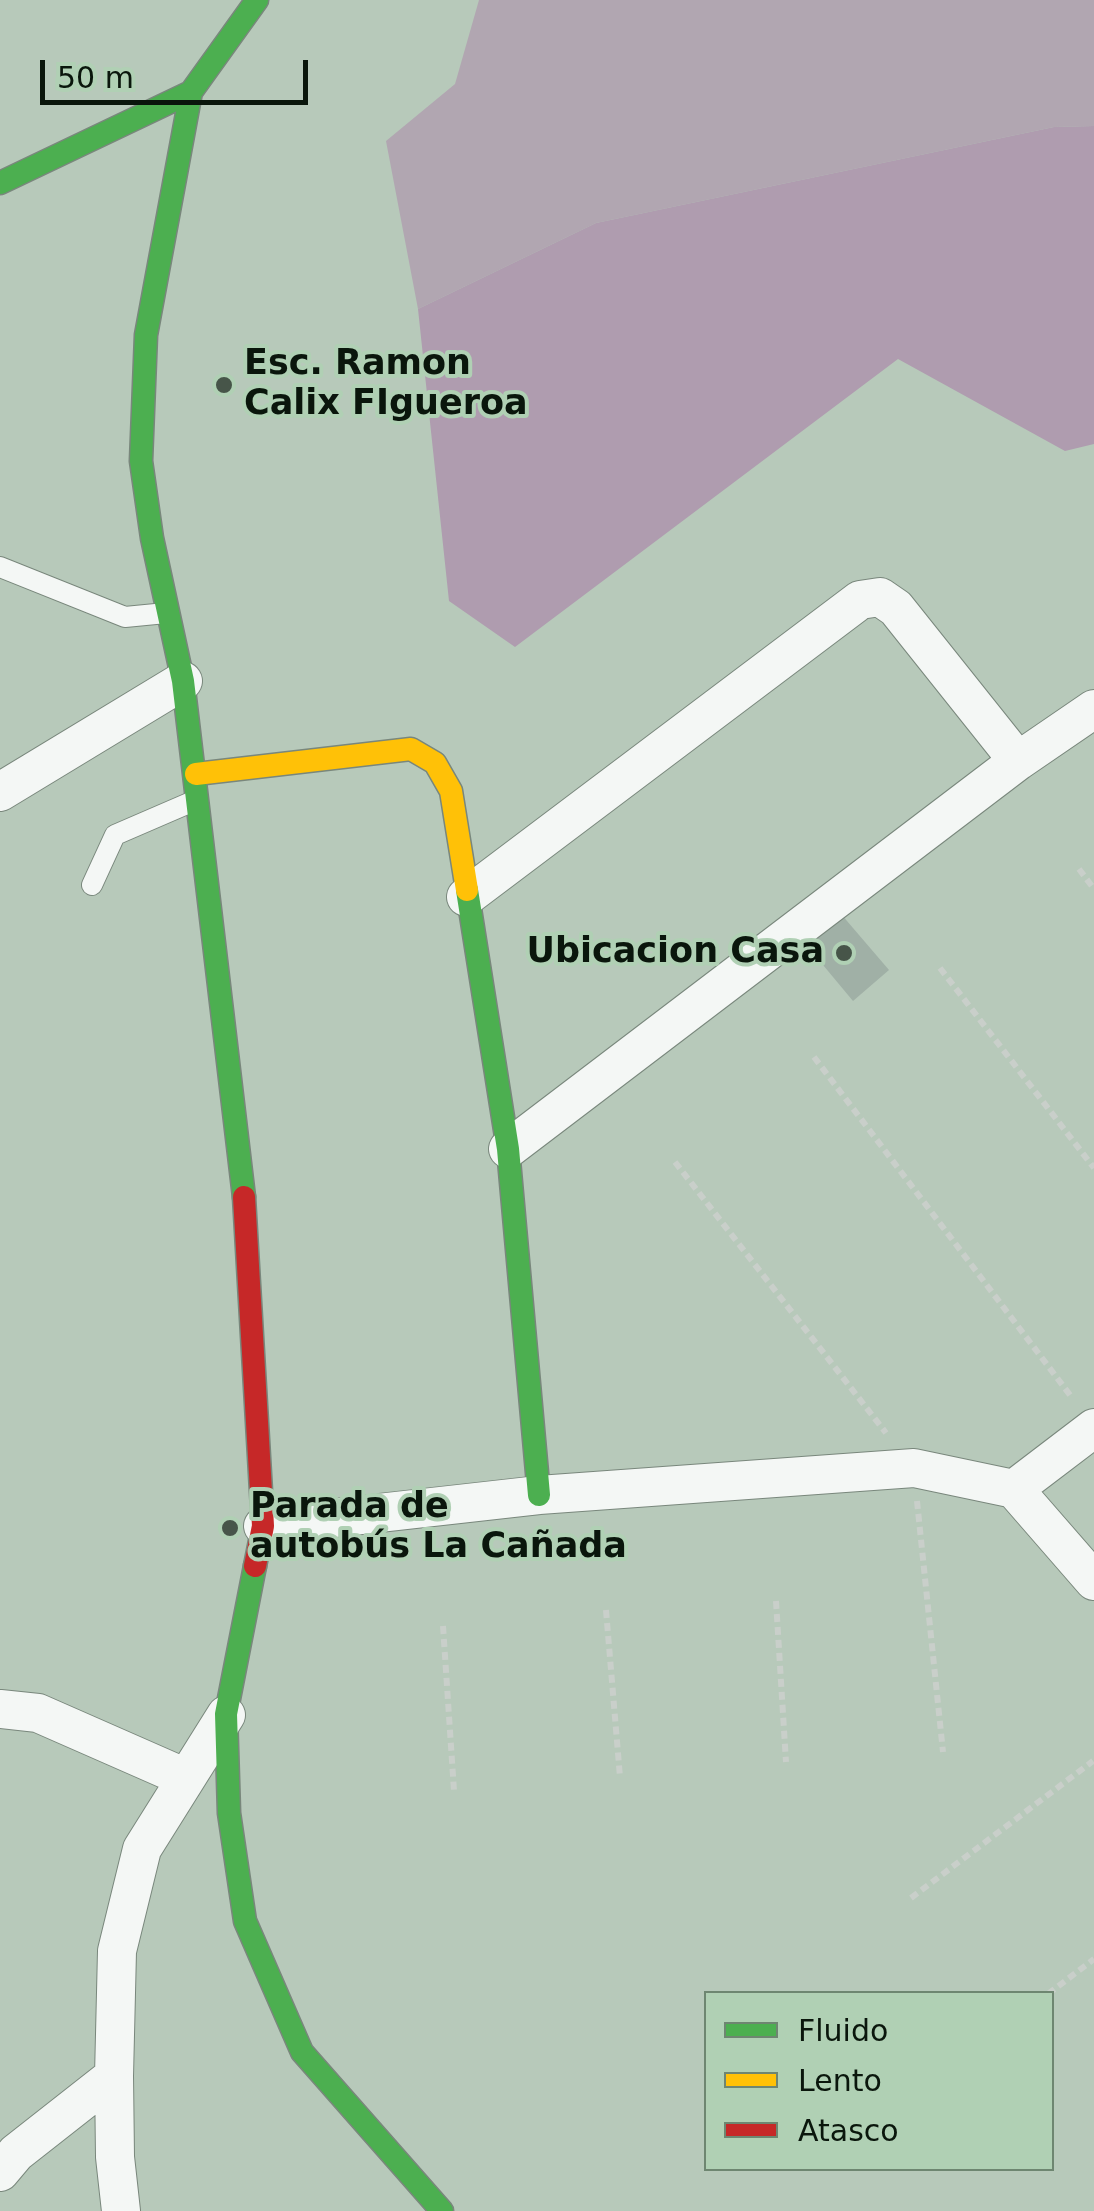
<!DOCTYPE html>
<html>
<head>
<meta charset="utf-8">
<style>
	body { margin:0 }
	#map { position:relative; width:1094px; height:2211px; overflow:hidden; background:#b7c9ba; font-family:"DejaVu Sans",sans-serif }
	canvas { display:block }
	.legend { position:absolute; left:704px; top:1991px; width:350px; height:180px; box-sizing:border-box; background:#b0d0b4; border:2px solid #6e8671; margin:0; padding:12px 18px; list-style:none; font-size:30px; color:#0a160c }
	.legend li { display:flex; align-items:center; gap:20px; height:50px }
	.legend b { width:50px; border:2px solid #6e8671 }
	.scale { position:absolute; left:40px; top:60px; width:268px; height:45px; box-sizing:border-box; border:5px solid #0a160c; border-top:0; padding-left:12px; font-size:30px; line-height:35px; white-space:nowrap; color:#0a160c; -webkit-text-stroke:8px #b0d0b4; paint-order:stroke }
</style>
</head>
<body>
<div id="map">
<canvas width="1094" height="2211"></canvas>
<ul class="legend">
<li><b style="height:12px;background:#4caf50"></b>Fluido</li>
<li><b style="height:12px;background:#ffc107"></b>Lento</li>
<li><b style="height:12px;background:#c62828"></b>Atasco</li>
</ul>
<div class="scale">50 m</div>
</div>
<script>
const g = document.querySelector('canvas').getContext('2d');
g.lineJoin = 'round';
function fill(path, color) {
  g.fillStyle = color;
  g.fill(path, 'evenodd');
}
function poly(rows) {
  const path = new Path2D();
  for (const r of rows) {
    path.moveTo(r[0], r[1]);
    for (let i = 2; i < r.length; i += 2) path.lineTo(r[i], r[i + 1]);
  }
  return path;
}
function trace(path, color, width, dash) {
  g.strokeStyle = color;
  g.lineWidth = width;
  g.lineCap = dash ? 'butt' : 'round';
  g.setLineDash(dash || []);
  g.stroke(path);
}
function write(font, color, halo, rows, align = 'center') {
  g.font = font + ' "DejaVu Sans",sans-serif';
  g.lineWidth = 8;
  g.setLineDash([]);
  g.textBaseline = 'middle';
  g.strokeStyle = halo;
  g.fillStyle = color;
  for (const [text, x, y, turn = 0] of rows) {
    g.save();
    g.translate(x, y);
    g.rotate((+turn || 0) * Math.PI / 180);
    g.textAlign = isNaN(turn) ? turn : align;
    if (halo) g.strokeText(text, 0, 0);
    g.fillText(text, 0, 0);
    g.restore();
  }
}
fill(poly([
	[479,0,1094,0,1094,126,1054,127,596,223,418,309,386,141,455,84]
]), '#b1a6b1');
fill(poly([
	[1094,126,1094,444,1065,451,898,359,515,647,449,601,418,309,596,223,1054,127]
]), '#af9caf');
fill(poly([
	[835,907,889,970,853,1001,798,935]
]), '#a0b0a6');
const lane = poly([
	[0,567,125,617,166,613],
	[92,885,115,835,196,800]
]);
const street = poly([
	[0,792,183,681],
	[466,897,860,600,880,597,896,608,1018,761],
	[508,1149,1018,761,1094,709],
	[1014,1489,1094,1428],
	[263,1526,539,1495,914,1468,1014,1489,1094,1581],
	[0,1709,38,1713,186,1778],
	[114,2076,115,2157,121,2211],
	[0,2172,16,2153,114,2076,117,1951,142,1849,226,1715]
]);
const fast = poly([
	[0,183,191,92],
	[467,890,508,1149,539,1495],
	[244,1197,183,681,152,538,141,461,146,335,191,92,257,0],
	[255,1566,226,1714,229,1813,245,1921,302,2052,442,2211]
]);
const slow = poly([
	[196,774,411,749,435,763,451,791,467,890]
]);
const jam = poly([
	[244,1197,263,1526,255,1566]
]);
trace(lane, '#79877c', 22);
trace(street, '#79877c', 40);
trace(fast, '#79877c', 25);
trace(slow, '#79877c', 25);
trace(jam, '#79877c', 25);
trace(poly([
	[1079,869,1094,889],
	[940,968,1094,1168],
	[814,1057,1073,1399],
	[675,1162,886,1433],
	[917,1501,943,1752],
	[776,1601,786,1762],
	[606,1610,620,1777],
	[443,1626,454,1791],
	[911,1898,1093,1761],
	[1048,1994,1094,1959]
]), '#c9cfca', 6, [8, 5]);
trace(lane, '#f4f7f5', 20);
trace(street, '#f4f7f5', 38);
trace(fast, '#4caf50', 22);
trace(slow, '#ffc107', 22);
trace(jam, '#c62828', 22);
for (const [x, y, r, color] of [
	[224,385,10,"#475549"],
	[844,953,10,"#475549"],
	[230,1528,10,"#475549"]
]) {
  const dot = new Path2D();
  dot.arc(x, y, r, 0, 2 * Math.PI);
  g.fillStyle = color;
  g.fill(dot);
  trace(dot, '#b0d0b4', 4);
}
write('bold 35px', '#0a160c', '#b0d0b4', [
	["Esc. Ramon",244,365],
	["Calix FIgueroa",244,405],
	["Ubicacion Casa",824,953,"right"],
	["Parada de",250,1508],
	["autobús La Cañada",250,1548]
], 'left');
</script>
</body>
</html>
